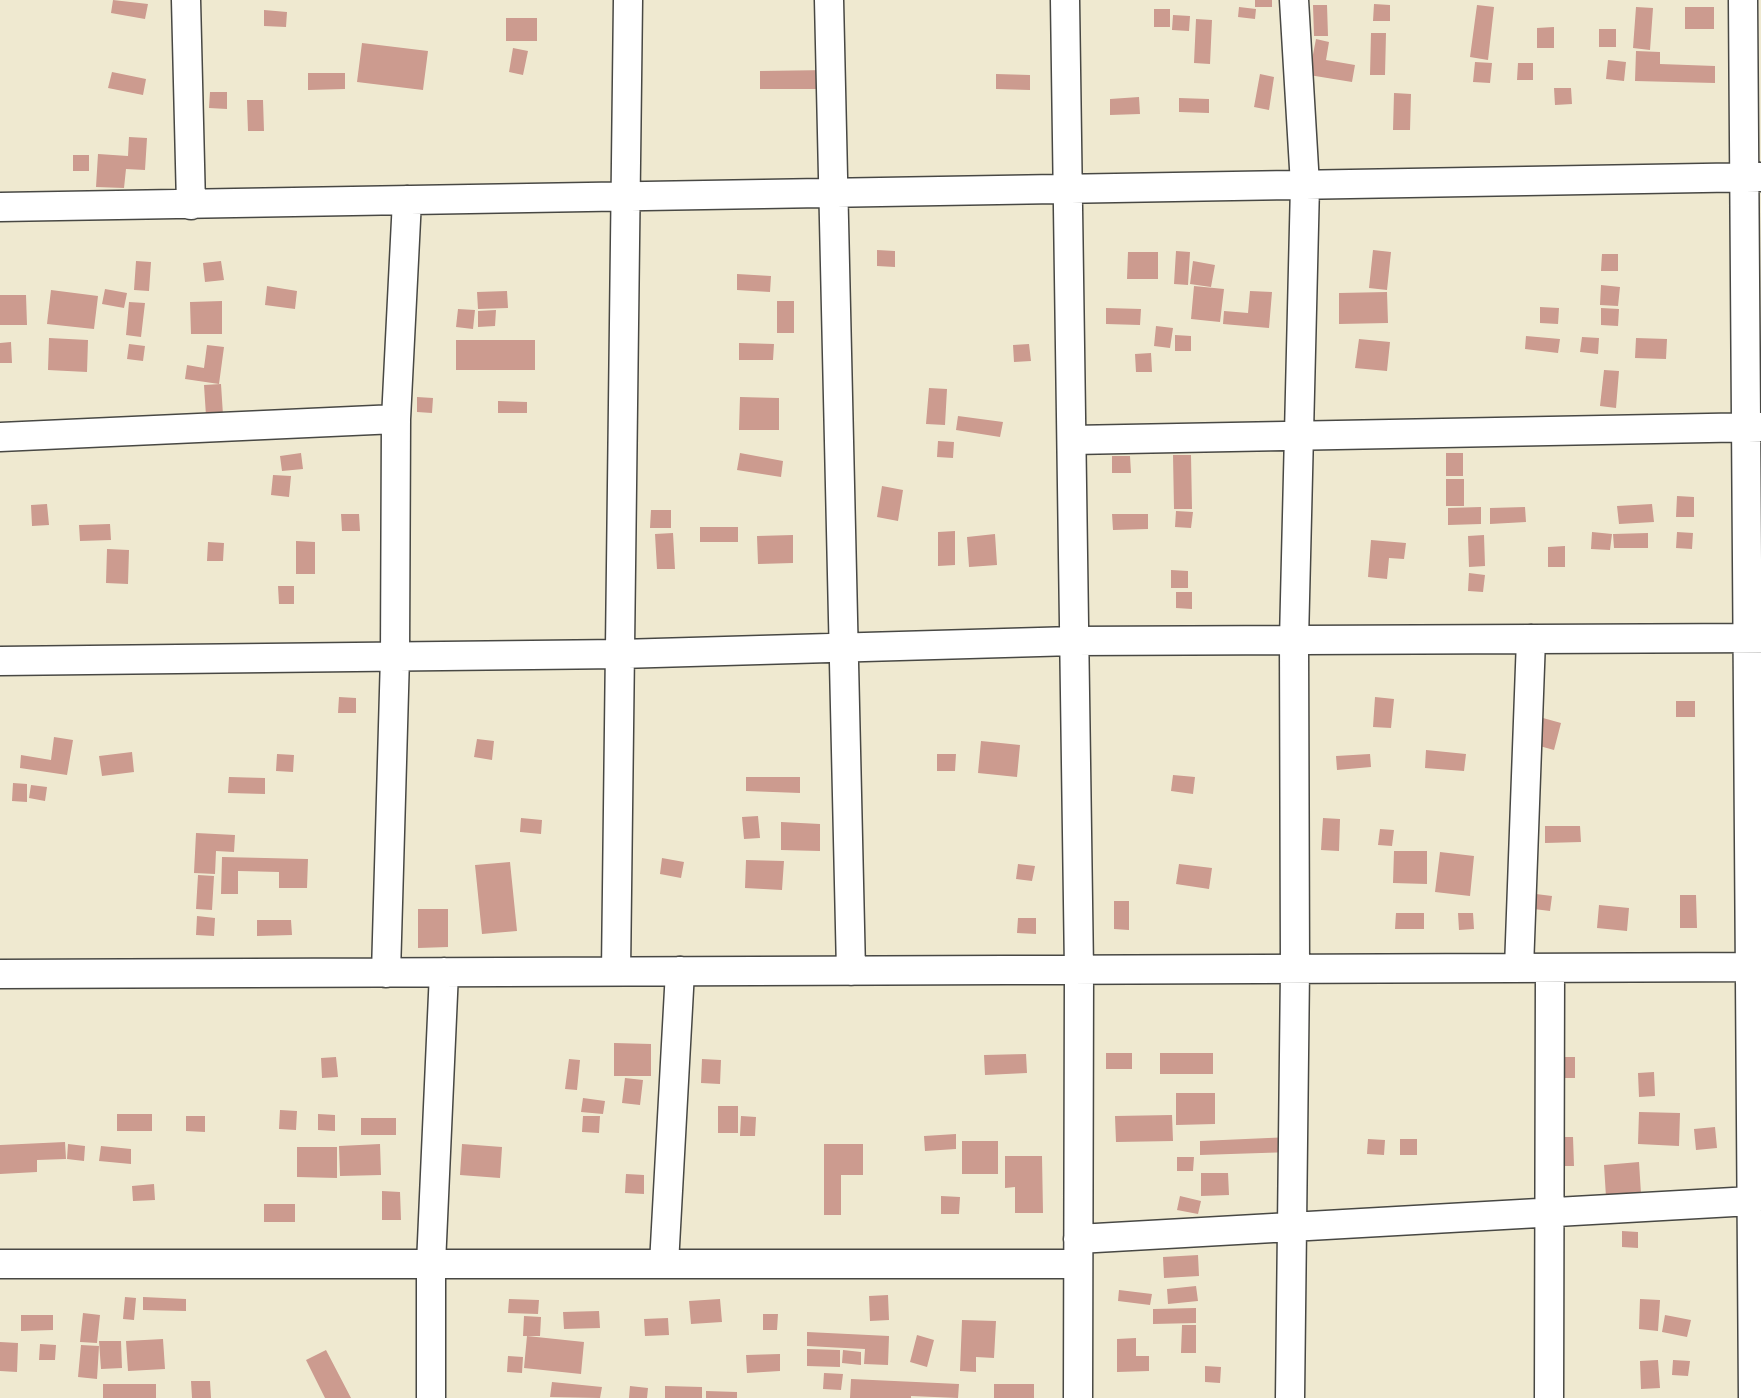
<!DOCTYPE html>
<html>
<head>
<meta charset="utf-8">
<style>
	body { margin:0 }
	canvas { display:block; background:#efe9d0 }
</style>
</head>
<body>
<canvas width="1761" height="1398"></canvas>
<script>
const g = document.querySelector('canvas').getContext('2d');
g.lineJoin = 'round';
function fill(path, color) {
  g.fillStyle = color;
  g.fill(path, 'evenodd');
}
function poly(rows) {
  const path = new Path2D();
  for (const r of rows) {
    path.moveTo(r[0], r[1]);
    for (let i = 2; i < r.length; i += 2) path.lineTo(r[i], r[i + 1]);
  }
  return path;
}
function trace(path, color, width, dash) {
  g.strokeStyle = color;
  g.lineWidth = width;
  g.lineCap = dash ? 'butt' : 'round';
  g.setLineDash(dash || []);
  g.stroke(path);
}
fill(poly([
	[113,0,148,4,145,19,111,13],
	[1255,0,1272,0,1272,7,1255,7],
	[1374,4,1390,5,1390,21,1373,21],
	[1313,5,1327,5,1328,36,1314,36],
	[1477,5,1494,7,1488,60,1470,57],
	[1239,7,1256,9,1255,19,1238,17],
	[1636,7,1653,8,1650,50,1633,48],
	[1685,7,1714,7,1714,29,1685,29],
	[1154,9,1170,9,1170,27,1154,27],
	[264,10,287,12,286,27,264,26],
	[1173,15,1190,16,1189,31,1172,30],
	[506,18,537,18,537,41,506,41],
	[1196,19,1212,20,1210,64,1194,63],
	[1554,27,1554,48,1537,48,1537,28],
	[1599,29,1616,29,1616,47,1599,47],
	[1371,33,1386,33,1385,75,1370,75],
	[1316,39,1329,42,1326,60,1355,65,1352,82,1309,75],
	[362,43,428,51,423,90,357,82],
	[513,48,528,51,523,75,509,72],
	[1636,51,1660,52,1660,64,1715,66,1715,83,1635,81],
	[1608,60,1626,62,1624,81,1606,79],
	[1475,62,1492,63,1490,83,1473,82],
	[1518,63,1533,63,1533,80,1517,80],
	[829,70,829,89,760,89,760,71],
	[112,72,146,79,143,95,108,88],
	[308,73,345,73,345,89,308,90],
	[996,74,1030,75,1030,90,996,89],
	[1260,74,1274,77,1269,110,1254,107],
	[1554,88,1571,88,1572,104,1555,105],
	[210,92,227,92,227,109,209,108],
	[1394,93,1411,94,1410,130,1393,130],
	[1139,97,1140,114,1110,115,1110,99],
	[1179,98,1209,99,1209,113,1179,112],
	[247,100,263,100,264,131,248,131],
	[129,137,147,138,145,170,126,169,124,188,96,187,98,154,128,156],
	[73,155,89,155,89,171,73,171],
	[877,250,895,251,895,267,877,266],
	[1373,250,1391,252,1387,290,1369,288],
	[1176,251,1190,252,1188,285,1174,284],
	[1128,252,1158,252,1158,279,1127,279],
	[1602,254,1618,254,1618,271,1601,271],
	[136,261,151,262,149,291,134,290],
	[221,261,224,280,205,282,203,263],
	[1193,261,1215,265,1211,287,1190,284],
	[737,274,771,276,770,292,737,290],
	[1601,285,1620,287,1618,306,1600,305],
	[267,286,297,291,295,309,265,305],
	[1194,286,1224,289,1220,322,1191,319],
	[105,289,127,293,124,308,102,304],
	[51,290,98,296,94,329,47,324],
	[507,291,508,308,478,309,477,292],
	[1250,291,1272,292,1269,328,1223,324,1224,311,1248,313],
	[1387,292,1388,323,1339,324,1339,293],
	[0,295,26,295,27,325,0,325],
	[222,301,222,334,191,334,190,302],
	[777,301,794,301,794,333,777,333],
	[129,302,145,303,141,337,126,335],
	[1540,307,1559,308,1558,324,1540,323],
	[1106,308,1141,309,1140,325,1106,324],
	[1601,308,1619,309,1618,326,1601,325],
	[458,309,475,310,473,329,456,327],
	[496,310,495,326,478,327,478,311],
	[1156,326,1173,328,1170,348,1154,346],
	[1175,335,1191,336,1191,351,1175,351],
	[1526,336,1560,339,1558,353,1525,349],
	[1582,337,1599,338,1598,354,1580,352],
	[49,338,88,340,87,372,48,370],
	[1636,338,1667,339,1666,359,1635,358],
	[1359,339,1390,342,1387,371,1355,368],
	[456,340,535,340,535,370,456,370],
	[11,342,12,363,0,363,0,343],
	[739,343,774,344,773,360,739,360],
	[129,344,145,346,143,361,127,359],
	[1029,344,1031,361,1014,362,1013,345],
	[207,345,224,347,219,384,185,379,187,365,204,368],
	[1151,353,1152,372,1136,372,1135,354],
	[1604,370,1619,371,1616,408,1600,406],
	[221,384,223,415,206,416,204,385],
	[929,388,947,389,945,425,926,424],
	[417,397,433,398,432,413,417,412],
	[740,397,779,398,779,430,739,430],
	[498,401,527,402,527,413,498,413],
	[958,416,1003,422,1000,437,956,430],
	[938,441,954,442,953,458,937,457],
	[301,453,303,469,282,471,280,456],
	[740,453,783,461,781,477,737,470],
	[1446,453,1463,453,1463,476,1446,476],
	[1173,455,1191,455,1192,509,1174,509],
	[1112,456,1130,456,1131,473,1112,473],
	[273,475,291,476,289,497,271,495],
	[1446,479,1464,479,1464,506,1446,506],
	[882,486,903,490,898,521,877,517],
	[1677,496,1694,497,1694,517,1676,517],
	[47,504,49,525,32,526,31,505],
	[1652,504,1654,522,1619,524,1617,506],
	[1481,507,1481,524,1448,525,1448,508],
	[1525,507,1526,522,1490,524,1490,508],
	[651,510,671,510,671,528,650,528],
	[1176,511,1193,512,1191,528,1175,527],
	[341,514,359,514,360,531,342,531],
	[1112,514,1148,514,1148,529,1113,530],
	[110,524,111,540,80,541,79,525],
	[700,527,738,527,738,542,700,542],
	[955,531,955,565,938,566,938,532],
	[1592,532,1612,534,1610,550,1591,549],
	[1677,532,1693,533,1692,549,1676,548],
	[673,533,675,569,657,569,655,534],
	[1648,533,1648,548,1614,548,1613,534],
	[995,534,997,565,969,567,967,537],
	[793,535,793,563,758,564,757,536],
	[1484,535,1485,566,1469,567,1468,536],
	[1371,540,1406,543,1404,559,1389,558,1387,579,1368,577],
	[296,541,315,542,315,574,296,574],
	[208,542,224,543,223,561,207,561],
	[1565,546,1565,567,1548,567,1548,547],
	[107,549,129,550,128,584,106,583],
	[1171,570,1188,571,1188,588,1171,588],
	[1469,573,1485,575,1483,592,1468,591],
	[278,586,294,586,294,604,279,604],
	[1176,592,1192,592,1192,609,1176,608],
	[339,697,356,698,356,713,338,713],
	[1375,697,1394,699,1391,728,1373,727],
	[1676,701,1695,701,1695,717,1676,717],
	[1543,718,1561,723,1554,750,1536,745],
	[54,737,73,740,67,775,20,768,21,755,51,760],
	[477,739,494,741,492,760,474,757],
	[981,741,1020,745,1017,777,978,773],
	[1426,750,1466,754,1464,771,1425,768],
	[132,752,134,772,102,776,99,756],
	[277,754,294,755,293,772,276,771],
	[937,754,956,754,955,771,937,771],
	[1370,754,1371,767,1337,770,1336,756],
	[1173,775,1195,777,1193,794,1171,791],
	[229,777,265,778,265,794,228,793],
	[746,777,800,777,800,793,746,791],
	[13,783,27,784,27,802,12,801],
	[31,785,47,787,45,801,29,798],
	[758,816,760,838,744,839,742,817],
	[521,818,542,820,541,834,520,832],
	[1323,818,1340,819,1339,851,1321,850],
	[781,822,820,824,820,851,781,850],
	[1545,826,1580,826,1581,842,1545,843],
	[1380,829,1394,830,1392,846,1378,845],
	[196,833,235,835,234,852,216,851,215,874,194,873],
	[1394,851,1427,851,1427,884,1393,883],
	[1440,852,1474,856,1470,896,1435,892],
	[222,857,308,859,307,888,279,888,279,872,238,871,238,894,221,894],
	[662,858,684,862,681,878,660,874],
	[746,860,784,861,782,890,745,888],
	[510,862,517,931,482,934,475,865],
	[1018,864,1035,866,1032,881,1016,879],
	[1179,864,1212,868,1209,889,1176,884],
	[198,875,214,876,212,910,196,909],
	[1536,894,1552,896,1550,911,1534,909],
	[1680,895,1696,895,1697,928,1680,928],
	[1114,901,1129,901,1129,930,1114,929],
	[1599,905,1629,908,1627,931,1597,928],
	[418,909,448,909,448,947,418,948],
	[1396,913,1424,913,1424,929,1395,929],
	[1458,913,1473,913,1474,929,1459,930],
	[197,916,215,918,214,936,196,935],
	[1018,918,1036,918,1036,934,1017,933],
	[257,920,291,920,292,935,257,936],
	[614,1043,651,1044,651,1076,614,1076],
	[1106,1053,1132,1053,1132,1069,1106,1069],
	[1160,1053,1213,1053,1213,1074,1160,1074],
	[1026,1054,1027,1073,985,1075,984,1055],
	[336,1057,338,1077,322,1078,321,1058],
	[1558,1057,1575,1057,1575,1078,1558,1078],
	[569,1059,580,1060,577,1090,565,1089],
	[702,1059,721,1060,720,1084,701,1083],
	[1654,1072,1655,1096,1639,1097,1638,1073],
	[625,1078,643,1080,640,1105,622,1103],
	[1176,1093,1215,1093,1215,1124,1176,1125],
	[583,1098,605,1101,603,1114,581,1112],
	[718,1106,738,1106,738,1133,718,1133],
	[280,1110,297,1111,296,1130,279,1129],
	[1639,1112,1680,1113,1679,1146,1638,1144],
	[117,1114,152,1114,152,1131,117,1131],
	[318,1114,335,1115,335,1131,318,1130],
	[1172,1115,1173,1141,1116,1142,1115,1116],
	[186,1116,205,1116,205,1132,186,1131],
	[583,1116,600,1116,599,1133,582,1132],
	[741,1116,756,1117,755,1136,740,1136],
	[361,1118,396,1118,396,1135,361,1135],
	[1715,1127,1717,1148,1696,1150,1694,1129],
	[956,1134,956,1149,925,1151,924,1136],
	[1291,1137,1292,1152,1200,1155,1200,1141],
	[1558,1137,1573,1137,1574,1166,1558,1166],
	[1368,1139,1385,1140,1384,1155,1367,1154],
	[1400,1139,1417,1139,1417,1155,1400,1155],
	[962,1141,998,1141,998,1174,962,1174],
	[65,1142,66,1159,37,1160,37,1172,0,1174,0,1145],
	[68,1144,85,1146,84,1161,67,1159],
	[380,1144,381,1175,340,1176,339,1146],
	[462,1144,502,1147,500,1178,460,1175],
	[824,1144,863,1144,863,1175,841,1175,841,1215,824,1215],
	[101,1146,131,1149,131,1164,99,1161],
	[297,1147,337,1147,337,1178,297,1177],
	[1005,1156,1042,1156,1043,1213,1015,1213,1015,1187,1005,1188],
	[1177,1157,1194,1157,1193,1171,1177,1171],
	[1639,1162,1641,1194,1606,1197,1604,1165],
	[1201,1173,1228,1173,1229,1195,1201,1196],
	[626,1174,644,1175,644,1194,625,1193],
	[154,1184,155,1200,133,1201,132,1186],
	[382,1191,400,1192,401,1220,382,1220],
	[941,1196,960,1197,959,1214,941,1214],
	[1180,1196,1201,1201,1198,1214,1177,1210],
	[264,1204,295,1204,295,1222,264,1222],
	[1622,1231,1638,1232,1638,1248,1622,1247],
	[1198,1255,1199,1276,1164,1278,1163,1257],
	[1196,1286,1198,1301,1168,1304,1167,1289],
	[1119,1290,1152,1294,1150,1305,1118,1301],
	[888,1295,889,1320,870,1321,869,1296],
	[125,1297,136,1298,134,1320,123,1319],
	[143,1297,186,1299,186,1311,143,1310],
	[509,1299,539,1300,538,1314,508,1313],
	[720,1299,722,1322,691,1324,689,1301],
	[1640,1299,1660,1300,1658,1331,1639,1329],
	[1196,1308,1196,1323,1153,1324,1153,1309],
	[599,1311,600,1328,564,1329,563,1312],
	[83,1313,100,1315,97,1343,80,1342],
	[763,1314,778,1314,777,1330,763,1330],
	[21,1315,53,1315,53,1330,21,1331],
	[1665,1315,1691,1320,1687,1337,1662,1332],
	[524,1316,541,1317,540,1336,523,1336],
	[668,1318,669,1335,645,1336,644,1319],
	[962,1320,996,1321,994,1358,976,1357,976,1372,960,1371],
	[1182,1325,1196,1325,1196,1353,1181,1353],
	[807,1332,889,1336,888,1365,864,1364,865,1349,807,1346],
	[917,1335,934,1340,927,1367,910,1362],
	[527,1336,584,1342,581,1374,524,1368],
	[1136,1338,1136,1356,1149,1356,1149,1371,1117,1372,1117,1339],
	[163,1339,165,1369,128,1371,126,1341],
	[99,1341,121,1341,122,1368,101,1369],
	[0,1342,18,1343,17,1372,0,1371],
	[40,1344,56,1345,55,1360,39,1360],
	[81,1345,99,1346,97,1379,78,1377],
	[807,1349,840,1350,840,1367,807,1366],
	[326,1350,351,1398,325,1398,306,1360],
	[843,1350,861,1352,861,1365,842,1363],
	[780,1354,780,1371,747,1373,746,1355],
	[508,1356,523,1357,522,1373,507,1372],
	[1658,1360,1660,1388,1641,1389,1640,1361],
	[1673,1360,1690,1361,1688,1376,1672,1375],
	[1205,1366,1221,1367,1220,1383,1205,1382],
	[824,1373,843,1374,841,1390,823,1389],
	[851,1379,959,1384,958,1398,911,1396,911,1398,850,1398],
	[191,1381,210,1381,211,1398,192,1398],
	[552,1382,602,1387,600,1398,550,1397],
	[103,1384,156,1384,156,1398,103,1398],
	[994,1384,1034,1384,1034,1398,994,1398],
	[630,1386,648,1388,647,1398,629,1398],
	[665,1386,702,1387,702,1398,665,1398],
	[706,1391,737,1392,737,1398,706,1398]
]), '#cc9b8f');
const minor = poly([
	[186,0,191,205],
	[829,0,851,971],
	[1065,0,1079,970,1078,1398],
	[1743,0,1753,1398],
	[0,207,1761,177],
	[0,437,396,419],
	[1072,440,1761,427],
	[0,661,620,654,1074,641,1761,638],
	[1519,968,1531,639],
	[616,971,628,0],
	[386,973,395,656,396,419,407,200],
	[0,974,1761,967],
	[1078,1239,1751,1201],
	[0,1264,1078,1264],
	[664,1264,680,971],
	[431,1398,431,1264,444,972],
	[1290,1398,1295,969,1294,640,1305,185,1294,0],
	[1549,1398,1550,968]
]);
trace(minor, '#484844', 31);
trace(minor, '#fff', 28);
</script>
</body>
</html>
